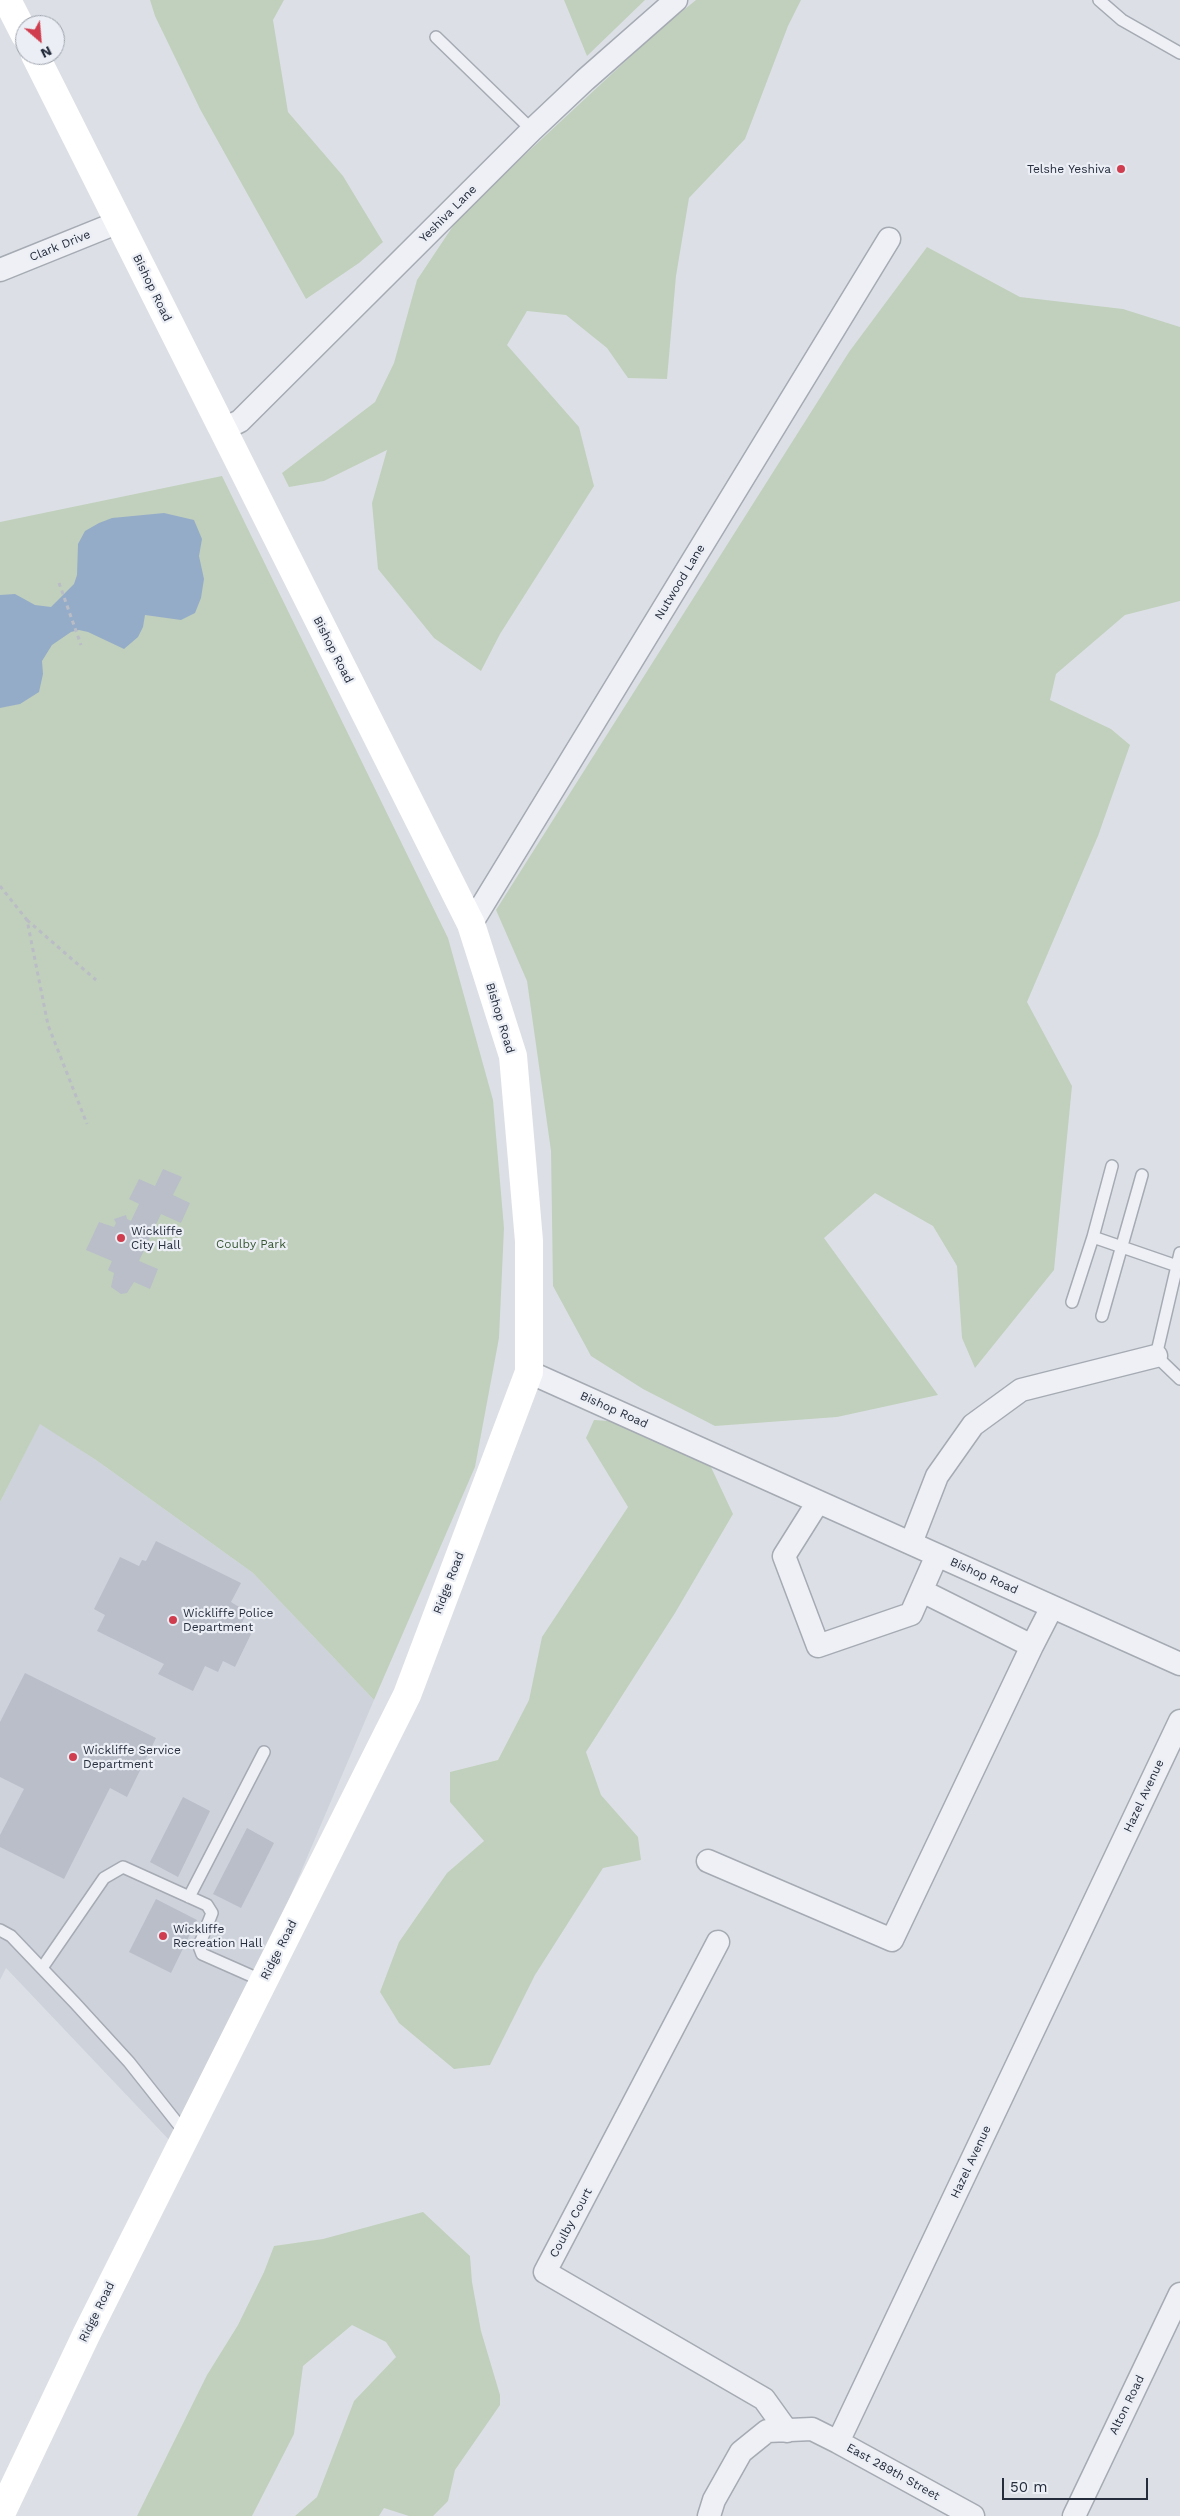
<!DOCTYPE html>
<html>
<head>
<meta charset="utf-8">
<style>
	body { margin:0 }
	#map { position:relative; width:1180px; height:2516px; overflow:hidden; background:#dce0e6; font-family:"Work Sans",sans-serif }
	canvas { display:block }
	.north { position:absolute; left:15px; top:15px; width:50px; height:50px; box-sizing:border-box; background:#ebeef4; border:1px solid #9ca1ab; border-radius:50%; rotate:153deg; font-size:14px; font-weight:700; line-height:20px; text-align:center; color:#252d3d }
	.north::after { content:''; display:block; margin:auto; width:18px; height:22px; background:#cf3d4e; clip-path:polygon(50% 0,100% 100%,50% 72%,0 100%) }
	.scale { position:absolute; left:1002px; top:2478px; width:146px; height:22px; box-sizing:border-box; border:2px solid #252d3d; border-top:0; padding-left:6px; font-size:15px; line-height:18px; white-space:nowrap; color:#252d3d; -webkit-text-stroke:4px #ebeef4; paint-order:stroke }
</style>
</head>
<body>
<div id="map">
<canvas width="1180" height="2516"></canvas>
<div class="north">N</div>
<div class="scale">50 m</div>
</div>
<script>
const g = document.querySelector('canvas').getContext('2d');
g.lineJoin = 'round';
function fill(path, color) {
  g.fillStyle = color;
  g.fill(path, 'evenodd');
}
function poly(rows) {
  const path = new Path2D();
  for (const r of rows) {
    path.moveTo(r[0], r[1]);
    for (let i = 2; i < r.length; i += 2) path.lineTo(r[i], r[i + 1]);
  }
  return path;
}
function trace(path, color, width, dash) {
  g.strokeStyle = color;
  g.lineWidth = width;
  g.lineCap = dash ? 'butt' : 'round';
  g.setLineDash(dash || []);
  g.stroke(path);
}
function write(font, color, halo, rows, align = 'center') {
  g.font = font + ' "Work Sans",sans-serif';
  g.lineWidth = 4.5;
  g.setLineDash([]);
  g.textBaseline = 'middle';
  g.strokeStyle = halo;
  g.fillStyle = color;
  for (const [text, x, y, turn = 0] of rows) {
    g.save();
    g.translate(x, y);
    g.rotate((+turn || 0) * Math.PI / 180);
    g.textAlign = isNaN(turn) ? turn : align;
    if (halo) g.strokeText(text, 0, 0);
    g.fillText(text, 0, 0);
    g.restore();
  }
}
fill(poly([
	[40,1423,96,1460,253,1573,374,1700,263,1961,172,2143,6,1968,0,1980,0,1502]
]), '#ced2db');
fill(poly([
	[150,0,284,0,273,20,288,112,343,176,383,242,359,263,306,299,200,109,155,16],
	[564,0,645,0,587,56],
	[696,0,801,0,788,26,745,139,689,198,676,276,667,379,628,378,607,348,566,315,527,311,507,345,579,427,594,486,500,634,481,671,434,638,378,569,372,503,387,450,324,481,289,487,282,473,375,402,394,363,417,280,461,214,659,30],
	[927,247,1020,297,1123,309,1180,327,1180,601,1125,615,1056,674,1050,700,1111,729,1130,745,1098,836,1027,1002,1072,1086,1054,1270,975,1368,962,1338,957,1266,933,1226,875,1193,824,1238,938,1395,837,1417,715,1426,643,1389,591,1356,553,1286,551,1151,527,981,496,910,849,352],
	[222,476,448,938,493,1100,504,1228,499,1338,475,1467,374,1700,253,1573,96,1460,40,1424,0,1502,0,522],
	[594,1420,610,1421,710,1465,733,1514,675,1613,586,1752,601,1795,638,1837,641,1860,603,1868,535,1975,490,2065,454,2069,399,2023,380,1992,399,1942,447,1873,484,1841,450,1802,450,1772,498,1760,529,1700,542,1637,628,1507,586,1438],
	[423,2212,470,2256,472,2282,481,2331,500,2395,500,2405,455,2470,448,2501,433,2516,409,2516,384,2508,379,2516,295,2516,317,2497,354,2401,396,2357,386,2342,352,2325,303,2366,294,2434,252,2516,137,2516,207,2375,238,2325,264,2272,274,2246,323,2239]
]), '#c1d0bd');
fill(poly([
	[164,513,194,520,202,539,199,556,204,579,201,598,195,613,181,620,145,615,143,627,138,637,124,649,88,632,79,630,71,632,52,645,42,661,43,674,39,692,20,704,0,708,0,595,15,594,35,605,51,607,74,584,77,575,78,544,85,531,99,523,112,518]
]), '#95acc8');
fill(poly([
	[163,1169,182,1177,173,1195,190,1203,181,1223,161,1214,139,1261,158,1269,150,1289,134,1282,127,1293,121,1294,111,1287,114,1273,108,1270,112,1261,86,1250,99,1222,114,1227,116,1223,114,1219,126,1215,127,1219,131,1221,139,1204,129,1199,139,1179,155,1186],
	[156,1541,241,1583,231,1602,244,1610,245,1615,241,1626,252,1632,235,1667,223,1661,218,1672,205,1666,193,1691,158,1674,164,1664,97,1631,105,1615,94,1609,120,1557,139,1566,142,1560,146,1561],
	[25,1673,156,1738,127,1797,110,1788,64,1879,0,1847,0,1835,24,1789,0,1777,0,1722],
	[183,1797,210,1811,178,1877,150,1862],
	[247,1828,274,1843,241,1908,213,1894],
	[156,1899,197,1920,171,1973,129,1952]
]), '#b9bec9');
const service = poly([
	[1099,0,1122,20,1180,53],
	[436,37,532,130],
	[1112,1166,1093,1237,1177,1266],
	[1180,1253,1156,1356,1180,1379],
	[1072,1302,1093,1237],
	[1102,1316,1142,1175],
	[189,1897,264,1752],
	[0,1930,11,1936,75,2003,129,2062,186,2134],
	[42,1968,104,1878,123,1867,207,1905,212,1913,199,1946,202,1954,263,1981]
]);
const minor = poly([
	[0,270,119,222],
	[222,430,240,421,532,130,585,80,676,0],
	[471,924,889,239],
	[529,1372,1180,1664],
	[818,1502,784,1556,818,1646,911,1614,937,1555],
	[911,1543,937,1476,973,1425,1021,1390,1156,1356],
	[1032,1646,1052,1607],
	[708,1861,892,1940,1032,1646,922,1591],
	[718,1942,545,2272,764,2399,787,2431],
	[838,2442,973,2516],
	[709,2516,714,2500,741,2452,767,2431,812,2429,838,2442,1180,1721],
	[1074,2516,1180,2294]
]);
trace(service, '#a5aab3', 14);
trace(minor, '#a5aab3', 25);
trace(poly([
	[59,583,81,645],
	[0,886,27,920,48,1025,87,1124],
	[27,920,96,980]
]), '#babdc5', 3, [4, 4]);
trace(service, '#eef0f5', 11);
trace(minor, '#eef0f5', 22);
trace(poly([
	[7,0,25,35],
	[0,2516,87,2333,407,1695,529,1372,529,1241,513,1056,471,924,35,55]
]), '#fff', 28);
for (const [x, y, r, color] of [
	[1121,169,5,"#cf3d4e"],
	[121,1238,5,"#cf3d4e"],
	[173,1620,5,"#cf3d4e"],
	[73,1757,5,"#cf3d4e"],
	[163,1936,5,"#cf3d4e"]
]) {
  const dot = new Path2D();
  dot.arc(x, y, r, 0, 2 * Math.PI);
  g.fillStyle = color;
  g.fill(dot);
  trace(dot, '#ebeef4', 2);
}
write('12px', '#252d3d', '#ebeef4', [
	["Telshe Yeshiva",1111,169,"right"],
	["Wickliffe",131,1231],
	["City Hall",131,1245],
	["Wickliffe Police",183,1613],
	["Department",183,1627],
	["Wickliffe Service",83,1750],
	["Department",83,1764],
	["Wickliffe",173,1929],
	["Recreation Hall",173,1943]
], 'left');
write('12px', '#252d3d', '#ebeef4', [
	["Yeshiva Lane",448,214,-45],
	["Clark Drive",60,246,-22],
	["Bishop Road",152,288,64],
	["Nutwood Lane",680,582,-59],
	["Bishop Road",333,650,63],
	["Bishop Road",500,1018,73],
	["Bishop Road",614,1410,24],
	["Bishop Road",984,1576,24],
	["Ridge Road",449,1583,-69],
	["Hazel Avenue",1144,1796,-65],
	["Ridge Road",279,1950,-63],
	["Hazel Avenue",971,2162,-65],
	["Coulby Court",571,2223,-62],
	["Ridge Road",97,2312,-64],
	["Alton Road",1127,2405,-64],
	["East 289th Street",893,2472,29]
]);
write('12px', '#385833', '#ebeef4', [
	["Coulby Park",251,1244]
]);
</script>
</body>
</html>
